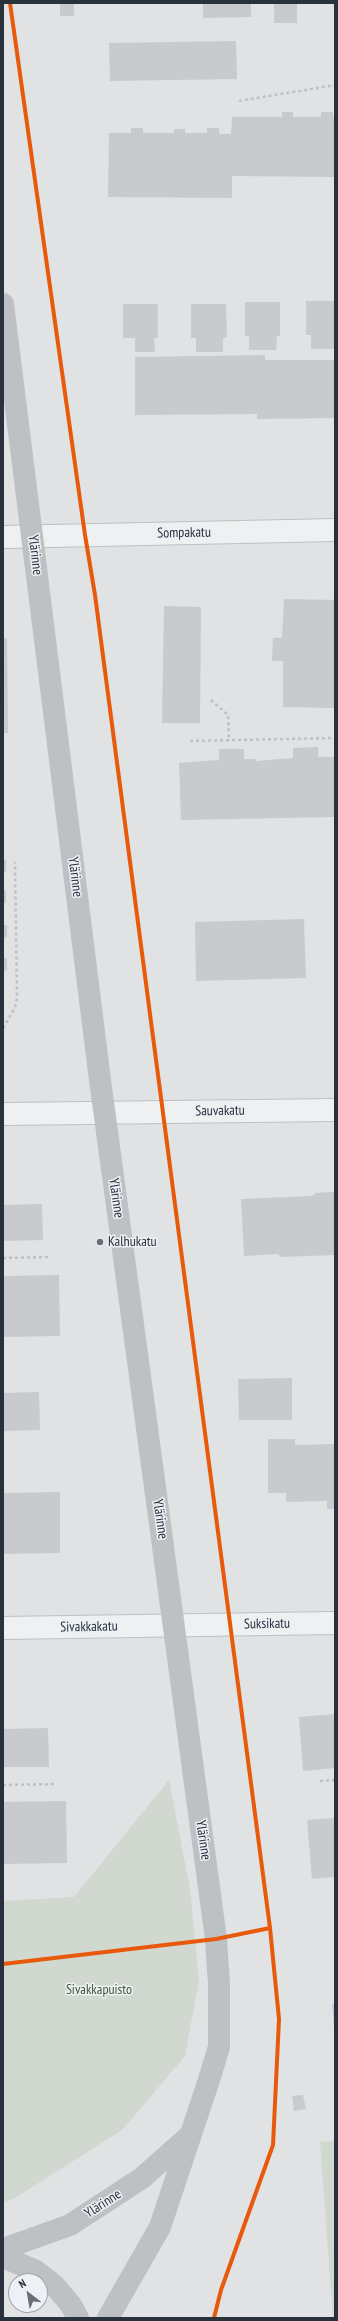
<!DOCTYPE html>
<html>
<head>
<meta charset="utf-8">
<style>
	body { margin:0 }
	#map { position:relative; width:338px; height:2321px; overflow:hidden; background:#e0e2e4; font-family:"PT Sans Narrow",sans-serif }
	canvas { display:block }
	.frame { position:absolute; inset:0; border:4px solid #28313c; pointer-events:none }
	.north { position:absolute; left:8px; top:2273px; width:40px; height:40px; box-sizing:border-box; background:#edf0f4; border:1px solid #9ea4aa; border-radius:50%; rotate:329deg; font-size:11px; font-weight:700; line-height:16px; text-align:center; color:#28313c }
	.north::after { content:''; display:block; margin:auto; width:14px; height:18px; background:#686f77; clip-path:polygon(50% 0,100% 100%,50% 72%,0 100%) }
</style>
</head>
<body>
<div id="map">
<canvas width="338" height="2321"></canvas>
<div class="frame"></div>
<div class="north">N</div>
</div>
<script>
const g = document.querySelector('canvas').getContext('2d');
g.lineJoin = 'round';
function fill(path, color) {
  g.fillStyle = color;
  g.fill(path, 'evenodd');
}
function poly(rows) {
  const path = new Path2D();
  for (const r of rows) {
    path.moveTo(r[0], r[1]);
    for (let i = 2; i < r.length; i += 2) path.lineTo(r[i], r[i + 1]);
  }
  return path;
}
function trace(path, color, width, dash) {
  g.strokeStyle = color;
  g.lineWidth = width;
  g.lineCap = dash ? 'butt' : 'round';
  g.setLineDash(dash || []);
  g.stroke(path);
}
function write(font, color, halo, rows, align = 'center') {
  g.font = font + ' "PT Sans Narrow",sans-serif';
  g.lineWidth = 3;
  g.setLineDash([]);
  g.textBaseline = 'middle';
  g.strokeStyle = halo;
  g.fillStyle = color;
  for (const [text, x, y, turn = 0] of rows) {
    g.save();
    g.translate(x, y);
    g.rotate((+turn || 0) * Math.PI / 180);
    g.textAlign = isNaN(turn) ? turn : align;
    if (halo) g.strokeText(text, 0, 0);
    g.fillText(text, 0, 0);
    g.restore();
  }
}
fill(poly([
	[169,1780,190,1889,199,1980,185,2056,122,2130,15,2198,3,2202,3,1901,74,1897],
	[335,2141,335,2318,333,2318,320,2142]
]), '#d1d8d0');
fill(poly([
	[60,3,74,3,74,16,60,16],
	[203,3,251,3,251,17,203,18],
	[274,3,297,3,297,23,274,23],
	[236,41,237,79,110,81,109,43],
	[282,112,293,112,293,117,321,117,321,112,333,112,333,117,335,117,335,177,232,176,232,198,108,197,109,133,131,133,131,128,143,128,143,133,174,133,174,129,185,129,185,133,207,133,207,128,219,128,219,134,231,134,232,117,282,117],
	[306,301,335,301,335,349,311,349,311,335,306,335],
	[245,302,280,302,280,336,277,336,276,350,249,350,249,337,245,336],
	[123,304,158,304,158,338,154,338,155,352,135,352,135,338,123,338],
	[191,304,226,304,227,337,223,338,223,352,196,352,196,338,191,338],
	[265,355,265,360,335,360,335,418,257,419,257,414,135,415,135,357],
	[284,599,335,600,335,708,283,707,283,661,272,661,273,638,282,638],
	[164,606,201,607,200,723,162,723],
	[7,638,8,733,3,733,3,639],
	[318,747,318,757,334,757,335,759,335,817,181,820,179,763,219,760,219,749,244,749,244,759,256,759,256,761,293,758,293,748],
	[3,860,6,860,6,872,3,872],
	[6,890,6,903,3,903,3,891],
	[304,919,306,978,196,981,195,922],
	[3,925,7,925,7,937,3,938],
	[3,958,7,958,7,971,3,970],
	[334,1192,335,1255,279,1257,279,1254,244,1256,241,1199,312,1196,315,1193],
	[42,1204,43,1240,3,1241,3,1205],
	[59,1275,60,1336,3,1337,3,1276],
	[292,1378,292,1420,239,1420,238,1379],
	[39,1392,40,1430,3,1431,3,1393],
	[268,1439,295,1439,295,1445,335,1444,335,1509,327,1509,327,1501,286,1502,286,1493,268,1493],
	[60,1492,60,1553,3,1554,3,1493],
	[335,1714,335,1768,303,1771,299,1717],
	[48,1728,49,1767,3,1767,3,1729],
	[66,1801,67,1863,3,1864,3,1802],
	[335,1818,335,1877,312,1879,307,1820],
	[332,2004,335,2004,335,2026,334,2026],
	[303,2095,306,2109,294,2111,292,2096]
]), '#c8cacd');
const street = poly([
	[3,537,335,530],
	[3,1114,335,1110],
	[3,1628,335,1623]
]);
trace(street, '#bec0c2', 24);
trace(poly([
	[239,101,335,85],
	[211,700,228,715,229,740],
	[190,741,333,738],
	[3,1028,15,1008,17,997,15,862],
	[3,1258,48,1257],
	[320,1781,335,1780],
	[3,1785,56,1784]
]), '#bec1c3', 2.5, [3, 3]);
trace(street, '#eff0f1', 22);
trace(poly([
	[3,304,100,1080,216,1939,219,1984,219,2047,208,2083,160,2227,108,2318],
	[3,2249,70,2225,142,2178,188,2137],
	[3,2257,36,2271,55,2286,71,2305,78,2318]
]), '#bec1c4', 22);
trace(poly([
	[10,3,85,535,95,595,270,1928,279,2019,273,2145,221,2290,214,2318],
	[3,1964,216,1939,270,1928]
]), '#e8590c', 4);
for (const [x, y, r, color] of [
	[100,1242,4,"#686f77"]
]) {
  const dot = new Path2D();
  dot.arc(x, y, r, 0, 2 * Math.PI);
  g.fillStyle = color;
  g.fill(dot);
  trace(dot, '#edf0f4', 1.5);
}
write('14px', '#28313c', '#edf0f4', [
	["Sompakatu",184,533,-1],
	["Ylärinne",35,555,83],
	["Ylärinne",75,877,83],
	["Sauvakatu",220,1111,-1],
	["Ylärinne",116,1198,82],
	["Ylärinne",160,1519,82],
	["Suksikatu",267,1624,-1],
	["Sivakkakatu",89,1627,-1],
	["Ylärinne",203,1840,82],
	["Ylärinne",103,2204,-33]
]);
write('14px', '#28313c', '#edf0f4', [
	["Kalhukatu",108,1242]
], 'left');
write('14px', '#3f5637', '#edf0f4', [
	["Sivakkapuisto",99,1990]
]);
</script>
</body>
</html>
